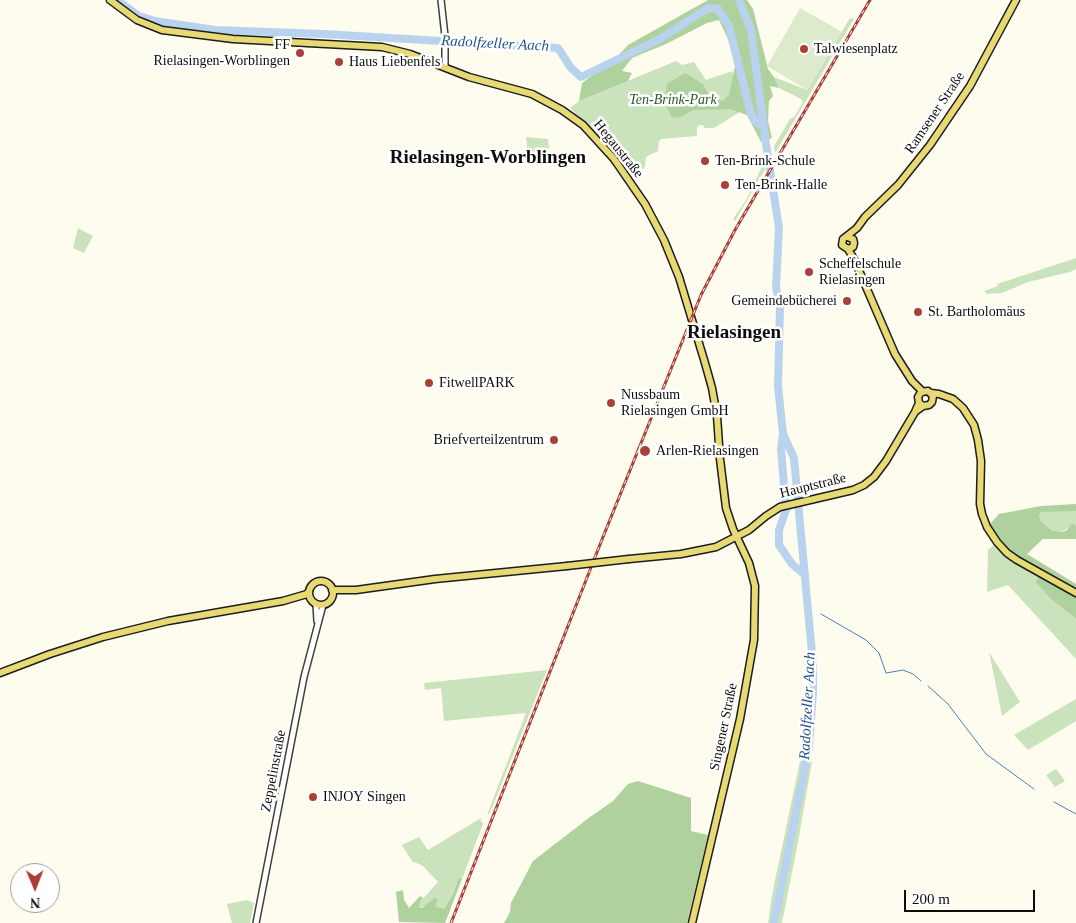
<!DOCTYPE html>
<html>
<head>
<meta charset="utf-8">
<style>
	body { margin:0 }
	#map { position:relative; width:1076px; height:923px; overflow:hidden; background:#fdfcee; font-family:Georgia,serif }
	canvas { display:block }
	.north { position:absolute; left:10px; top:863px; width:50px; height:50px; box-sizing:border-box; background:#fff; border:1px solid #9e9e9e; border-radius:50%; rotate:179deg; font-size:14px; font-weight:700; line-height:20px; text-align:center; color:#0c0c0c }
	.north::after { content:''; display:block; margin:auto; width:18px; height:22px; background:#aa3f36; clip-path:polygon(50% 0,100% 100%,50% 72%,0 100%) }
	.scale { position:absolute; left:904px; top:890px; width:131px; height:22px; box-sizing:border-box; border:2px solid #0c0c0c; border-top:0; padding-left:6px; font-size:15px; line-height:18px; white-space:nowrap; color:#0c0c0c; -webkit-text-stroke:4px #fff; paint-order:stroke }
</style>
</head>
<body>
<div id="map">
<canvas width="1076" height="923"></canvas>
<div class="north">N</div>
<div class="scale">200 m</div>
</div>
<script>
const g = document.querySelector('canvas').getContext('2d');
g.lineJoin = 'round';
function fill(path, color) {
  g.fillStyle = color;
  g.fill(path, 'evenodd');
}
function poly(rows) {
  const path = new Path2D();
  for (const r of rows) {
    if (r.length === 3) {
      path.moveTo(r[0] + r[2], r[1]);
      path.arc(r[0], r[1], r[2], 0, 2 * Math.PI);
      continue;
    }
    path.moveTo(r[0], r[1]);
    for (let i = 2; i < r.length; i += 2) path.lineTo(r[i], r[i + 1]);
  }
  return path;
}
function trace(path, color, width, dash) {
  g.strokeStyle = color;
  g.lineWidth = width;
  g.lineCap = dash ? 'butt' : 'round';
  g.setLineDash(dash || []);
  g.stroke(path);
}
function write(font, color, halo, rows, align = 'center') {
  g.font = font + ' Georgia,serif';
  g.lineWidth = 5;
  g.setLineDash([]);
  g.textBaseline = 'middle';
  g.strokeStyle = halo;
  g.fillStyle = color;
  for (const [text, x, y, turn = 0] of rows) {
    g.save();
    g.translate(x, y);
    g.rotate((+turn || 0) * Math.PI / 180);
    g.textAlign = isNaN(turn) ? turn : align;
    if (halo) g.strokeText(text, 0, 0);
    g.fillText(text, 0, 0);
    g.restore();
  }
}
fill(poly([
	[850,18,854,19,775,153,774,146,790,119,794,117,803,102,801,99,779,88,774,77,807,90],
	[676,61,682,65,694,62,706,80,732,71,748,115,740,112,714,128,705,128,703,125,699,125,697,128,697,136,661,139,659,141,658,151,646,157,645,167,643,169,637,167,637,162,629,158,627,161,623,160,609,149,597,134,570,108,579,101],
	[526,137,548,139,549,149,546,150,550,160,548,162,529,164],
	[766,158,767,166,735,221,733,219,746,200],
	[78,228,93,236,84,253,73,248],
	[1076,258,1076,269,1070,272,1028,282,1002,293,987,294,984,291,998,286,997,284],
	[1072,509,1076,511,1076,526,1074,524,1062,532,1051,530,1039,521,1039,515,1041,512],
	[997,542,1040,573,1037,582,1051,599,1076,619,1076,659,1008,585,987,592,988,550],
	[989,652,1020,702,1002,716,994,676],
	[547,670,490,813,487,815,526,713,444,721,441,688,425,690,424,683],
	[1076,699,1076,721,1028,750,1014,735],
	[800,761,812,761,799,837,782,923,768,923,772,895],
	[1056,769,1065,781,1055,787,1046,775],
	[481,818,482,819,479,821,482,821,483,824,462,879,459,878,452,896,444,909,435,906,419,907,420,902,438,882,423,866,414,862,413,863,402,845,419,837,428,850],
	[247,900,254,903,250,923,232,923,227,904]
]), '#cbe3bc');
fill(poly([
	[708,0,747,0,753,9,768,69,774,77,779,88,770,86,773,96,769,101,768,121,772,138,761,142,747,115,730,109,693,110,681,117,672,118,664,101,667,84,685,73,703,84,710,97,722,101,729,95,735,66,728,39,719,20,707,23,666,44,632,58,622,71,632,73,628,81,579,101,582,83,617,57,628,45],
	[1076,504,1076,511,1041,512,1039,515,1040,521,1051,530,1063,532,1067,530,1071,524,1074,524,1076,526,1076,539,1043,539,1027,554,1076,584,1076,619,1051,599,1036,582,1040,573,1010,556,987,527,999,514,1041,506],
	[638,781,691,798,691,831,708,835,687,923,504,923,510,912,511,903,533,861,590,817,613,801,628,784],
	[459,878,462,879,445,923,399,922,396,892,403,890,404,900,409,908,420,896,423,898,420,902,419,907,422,908,435,898,438,899,435,906,444,909,452,896]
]), '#aed19d');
fill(poly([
	[800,8,842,32,807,90,767,66]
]), '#ddebcc');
trace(poly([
	[821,614,866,640,879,653,886,673,903,670,913,674,921,681],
	[928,686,948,704,986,754,1034,789],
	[1054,802,1076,814]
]), '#4980bb', 1);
trace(poly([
	[117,0,139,16,155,21,215,30,324,34,558,48,571,68,581,77,660,39,708,8,718,9,729,26,750,111,757,123,764,126],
	[739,0,751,30,766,144,779,228,776,287,780,308,778,386,783,434,794,458,813,664,813,692,809,747,774,923],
	[783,434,781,449,786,510,779,530,779,545,792,564,805,575]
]), '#b9d3ee', 8);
const minor = poly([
	[441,0,445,36,445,67],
	[316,604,317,621],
	[256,923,304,677,323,605]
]);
const major = poly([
	[110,0,137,20,162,30,233,39,382,47,410,54,469,77,532,94,562,110,583,125,614,159,645,204,664,240,679,277,705,363,712,388,717,416,720,459,726,508,733,529,749,563,755,586,754,640,740,719,692,923],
	[847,237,853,239,854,243,853,247,848,249,842,245,843,239,857,228,865,217,898,185,930,145,970,86,1016,0],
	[848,249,854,259,895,354,912,381,923,392],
	[931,393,939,394,953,399,963,408,974,425,978,440,981,461,980,504,982,514,987,527,997,542,1007,553,1017,560,1076,593],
	[916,411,923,406,929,405,932,402,933,396,928,391,921,392,918,397,919,403,923,406],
	[629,559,681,554,716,547,749,530,766,516,780,507,853,490,864,485,874,477,886,461,915,412,919,403],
	[321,593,12],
	[332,590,356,590,435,579,567,566],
	[0,673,50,654,103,637,168,621,283,601,307,594,309,591]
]);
trace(minor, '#3f3f3f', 8);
trace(major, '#1d1d1d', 9);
trace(minor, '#fff', 5);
trace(major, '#e7d974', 6);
const rail = poly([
	[451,923,603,537,701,295,735,230,870,0]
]);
trace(rail, '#aa3f36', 3);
trace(rail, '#fff', 1, [4]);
const majorBridge = poly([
	[567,566,629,559]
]);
trace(majorBridge, '#1d1d1d', 9, []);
trace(majorBridge, '#e7d974', 6);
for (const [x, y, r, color] of [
	[804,49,5,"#aa3f36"],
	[300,53,5,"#aa3f36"],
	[339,62,5,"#aa3f36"],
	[705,161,5,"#aa3f36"],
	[725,185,5,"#aa3f36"],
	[809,272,5,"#aa3f36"],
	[847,301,5,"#aa3f36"],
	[918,312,5,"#aa3f36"],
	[429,383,5,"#aa3f36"],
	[611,403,5,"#aa3f36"],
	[554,440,5,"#aa3f36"],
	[645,451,6,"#aa3f36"],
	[313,797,5,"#aa3f36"]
]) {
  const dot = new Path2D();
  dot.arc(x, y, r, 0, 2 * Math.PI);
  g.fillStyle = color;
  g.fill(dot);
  trace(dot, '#fff', 2);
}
write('14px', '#0c0c0c', '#fff', [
	["FF",290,45,"right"],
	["Rielasingen-Worblingen",290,61,"right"],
	["Talwiesenplatz",814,49],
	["Haus Liebenfels",349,62],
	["Ten-Brink-Schule",715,161],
	["Ten-Brink-Halle",735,185],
	["Scheffelschule",819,264],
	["Rielasingen",819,280],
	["Gemeindebücherei",837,301,"right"],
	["St. Bartholomäus",928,312],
	["FitwellPARK",439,383],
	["Nussbaum",621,395],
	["Rielasingen GmbH",621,411],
	["Briefverteilzentrum",544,440,"right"],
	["Arlen-Rielasingen",656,451],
	["INJOY Singen",323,797]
], 'left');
write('italic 14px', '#2a5b25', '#fff', [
	["Ten-Brink-Park",673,100]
]);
write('14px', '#0c0c0c', '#fff', [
	["Ramsener Straße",935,113,-56],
	["Hegaustraße",618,149,51],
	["Hauptstraße",813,486,-14],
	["Singener Straße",724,727,-78],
	["Zeppelinstraße",274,771,-79]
]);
write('italic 15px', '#26538e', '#fff', [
	["Radolfzeller Aach",495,44,3],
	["Radolfzeller Aach",808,706,-87]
]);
write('bold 19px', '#0c0c0c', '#fff', [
	["Rielasingen-Worblingen",488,158],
	["Rielasingen",734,333]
]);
</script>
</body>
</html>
